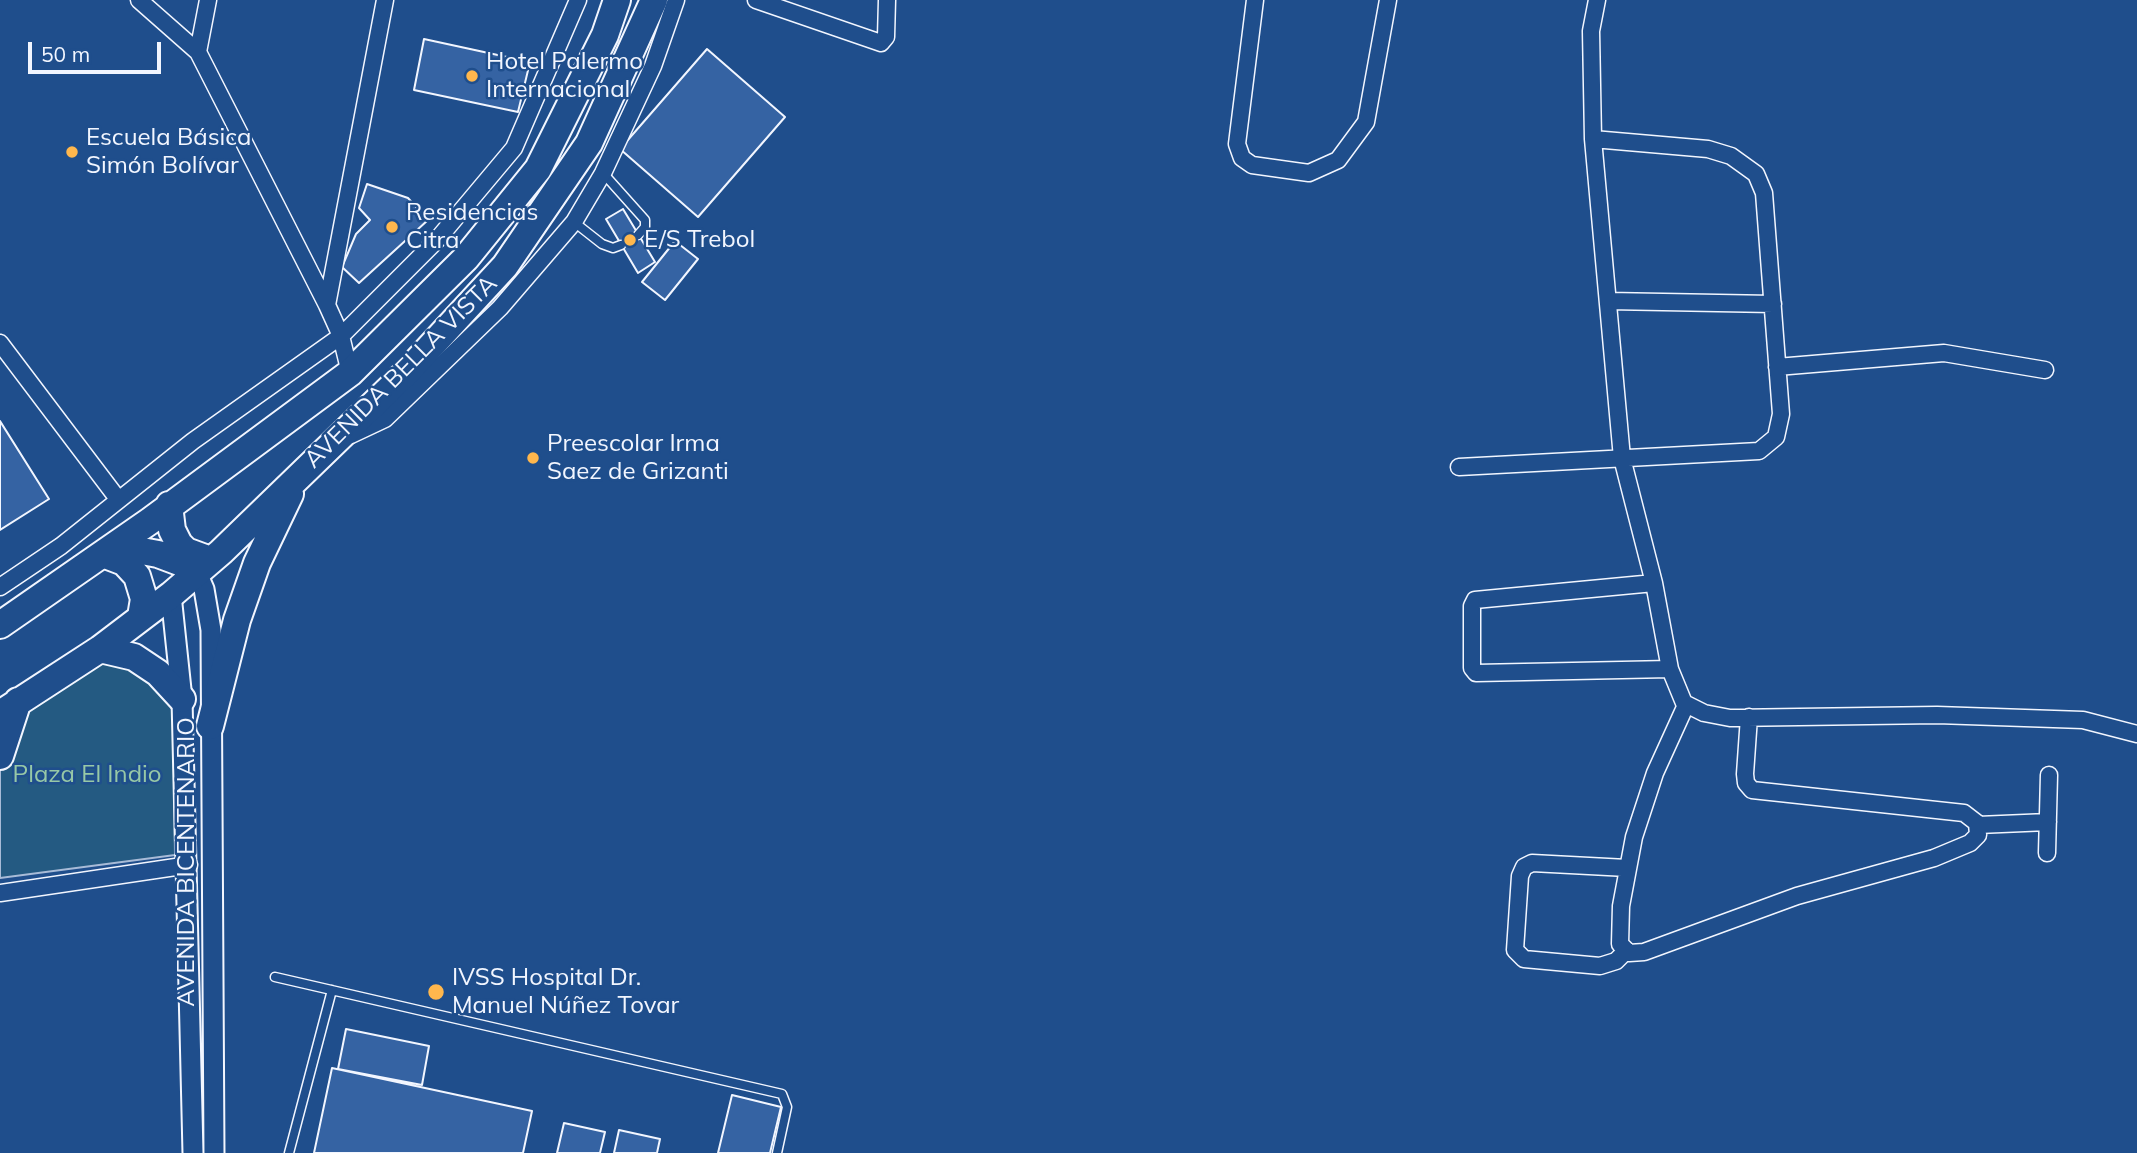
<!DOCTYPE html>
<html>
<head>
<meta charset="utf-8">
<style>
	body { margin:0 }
	#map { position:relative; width:2137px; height:1153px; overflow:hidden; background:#1f4e8c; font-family:Mulish,sans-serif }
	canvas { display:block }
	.scale { position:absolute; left:28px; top:42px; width:133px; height:32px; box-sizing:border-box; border:4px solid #f2f6ff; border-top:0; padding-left:9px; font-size:21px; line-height:24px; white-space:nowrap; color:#f2f6ff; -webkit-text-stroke:5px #1f4e8c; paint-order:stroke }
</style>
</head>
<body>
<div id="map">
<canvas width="2137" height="1153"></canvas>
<div class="scale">50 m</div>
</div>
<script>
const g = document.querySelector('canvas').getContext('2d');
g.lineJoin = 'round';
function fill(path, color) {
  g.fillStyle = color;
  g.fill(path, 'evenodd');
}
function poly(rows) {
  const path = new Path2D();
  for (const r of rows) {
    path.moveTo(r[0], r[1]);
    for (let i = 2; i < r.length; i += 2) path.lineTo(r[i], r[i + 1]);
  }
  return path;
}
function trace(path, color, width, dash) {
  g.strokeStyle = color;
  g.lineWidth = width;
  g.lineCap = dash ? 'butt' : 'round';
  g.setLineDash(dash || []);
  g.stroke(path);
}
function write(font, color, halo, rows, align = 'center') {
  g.font = font + ' Mulish,sans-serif';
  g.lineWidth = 5;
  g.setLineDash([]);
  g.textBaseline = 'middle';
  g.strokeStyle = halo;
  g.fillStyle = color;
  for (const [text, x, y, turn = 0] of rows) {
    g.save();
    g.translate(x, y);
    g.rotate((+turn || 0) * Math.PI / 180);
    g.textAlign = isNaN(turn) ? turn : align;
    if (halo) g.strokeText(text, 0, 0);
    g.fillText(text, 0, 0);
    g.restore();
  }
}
const green = poly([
	[100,649,173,687,175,855,0,878,0,761,18,701,100,649]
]);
fill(green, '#245a82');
trace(green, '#a8bbd7', 2);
const building = poly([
	[424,39,530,62,518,112,414,90,424,39],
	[707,49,785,117,698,217,620,149,707,49],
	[367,184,408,198,428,220,359,283,342,267,356,234,370,220,359,208,367,184],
	[623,209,655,262,638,273,606,219,623,209],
	[675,241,698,259,665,300,642,282,675,241],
	[0,421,49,499,0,530,0,421],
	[346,1029,429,1046,422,1085,338,1069,346,1029],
	[332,1068,532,1111,523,1153,314,1153,332,1068],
	[732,1095,781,1107,770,1153,718,1153,732,1095],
	[564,1123,605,1132,600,1153,557,1153,564,1123],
	[619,1130,660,1139,657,1153,614,1153,619,1130]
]);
fill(building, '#3563a3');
trace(building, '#f2f6ff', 2);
const service = poly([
	[603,173,645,220,645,227,638,235],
	[574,222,602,244,613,248,621,245],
	[275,977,782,1094,787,1107,777,1153],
	[289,1153,332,990]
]);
const minor = poly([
	[139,0,198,52],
	[208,0,198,52,327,305,341,336,350,373],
	[756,0,881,43,886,37,887,0],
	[1255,0,1237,144,1242,158,1252,165,1309,173,1338,160,1366,122,1388,0],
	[1597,0,1591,31,1593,139,1622,458,1654,583,1670,669,1684,703,1704,713,1730,718,1937,715,2083,720,2137,734],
	[1608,301,1773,304],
	[327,305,385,0],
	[0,343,118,499],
	[1777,367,1944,353,2045,370],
	[351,435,385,419,500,308,574,222,603,173,653,66,676,0],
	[1459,467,1759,451,1776,437,1781,414,1764,193,1756,174,1731,156,1708,149,1593,139],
	[1654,583,1475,600,1472,606,1472,668,1476,673,1670,669],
	[0,587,61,546,193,441,341,336,436,241,514,148,578,0],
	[1686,705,1655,773,1634,837,1621,906,1620,944,1629,953,1644,952,1797,896,1934,858,1970,843,1978,835,1977,823,1964,813,1752,790,1746,783,1745,774,1749,717],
	[1978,825,2048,822],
	[2047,853,2049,775],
	[0,893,189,865],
	[1626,951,1616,961,1600,966,1524,959,1515,950,1520,876,1524,867,1532,863,1627,868]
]);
const tertiary = poly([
	[197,573,204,589,211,630,214,1153],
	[171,595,182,699,193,1153]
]);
const trunk = poly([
	[169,505,172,530,179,544,186,551,205,558],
	[103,554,124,562,137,576,144,599,141,617],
	[107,554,131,549,158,554,182,563,197,573],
	[0,625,150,521,350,373,466,258,538,169,605,35,617,0],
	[100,649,134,657,158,673,182,699],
	[0,714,100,649,171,595,221,552,409,370,505,266,589,143,654,0],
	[210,726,237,620,257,563,290,494],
	[0,756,18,701]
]);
trace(service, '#f2f6ff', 11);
trace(minor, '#f2f6ff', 19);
trace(tertiary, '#f2f6ff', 23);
trace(trunk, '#f2f6ff', 30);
trace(service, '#1f4e8c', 8);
trace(minor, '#1f4e8c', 16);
trace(tertiary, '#1f4e8c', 19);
trace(trunk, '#1f4e8c', 26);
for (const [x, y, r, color] of [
	[472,76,7,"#ffb74d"],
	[72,152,7,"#ffb74d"],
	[392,227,7,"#ffb74d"],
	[630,240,7,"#ffb74d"],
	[533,458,7,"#ffb74d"],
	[436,992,9,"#ffb74d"]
]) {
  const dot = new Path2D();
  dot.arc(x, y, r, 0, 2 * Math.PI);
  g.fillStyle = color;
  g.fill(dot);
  trace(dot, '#1f4e8c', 2.5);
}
write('24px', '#f2f6ff', '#1f4e8c', [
	["Hotel Palermo",486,62],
	["Internacional",486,90],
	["Escuela Básica",86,138],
	["Simón Bolívar",86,166],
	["Residencias",406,213],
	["Citra",406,241],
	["E/S Trebol",644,240],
	["Preescolar Irma",547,444],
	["Saez de Grizanti",547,472],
	["IVSS Hospital Dr.",452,978],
	["Manuel Núñez Tovar",452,1006]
], 'left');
write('24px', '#f2f6ff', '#1f4e8c', [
	["AVENIDA BELLA VISTA",401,372,-45],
	["AVENIDA BICENTENARIO",187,862,-90]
]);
write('24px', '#97c8a6', '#1f4e8c', [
	["Plaza El Indio",87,775]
]);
</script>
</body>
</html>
